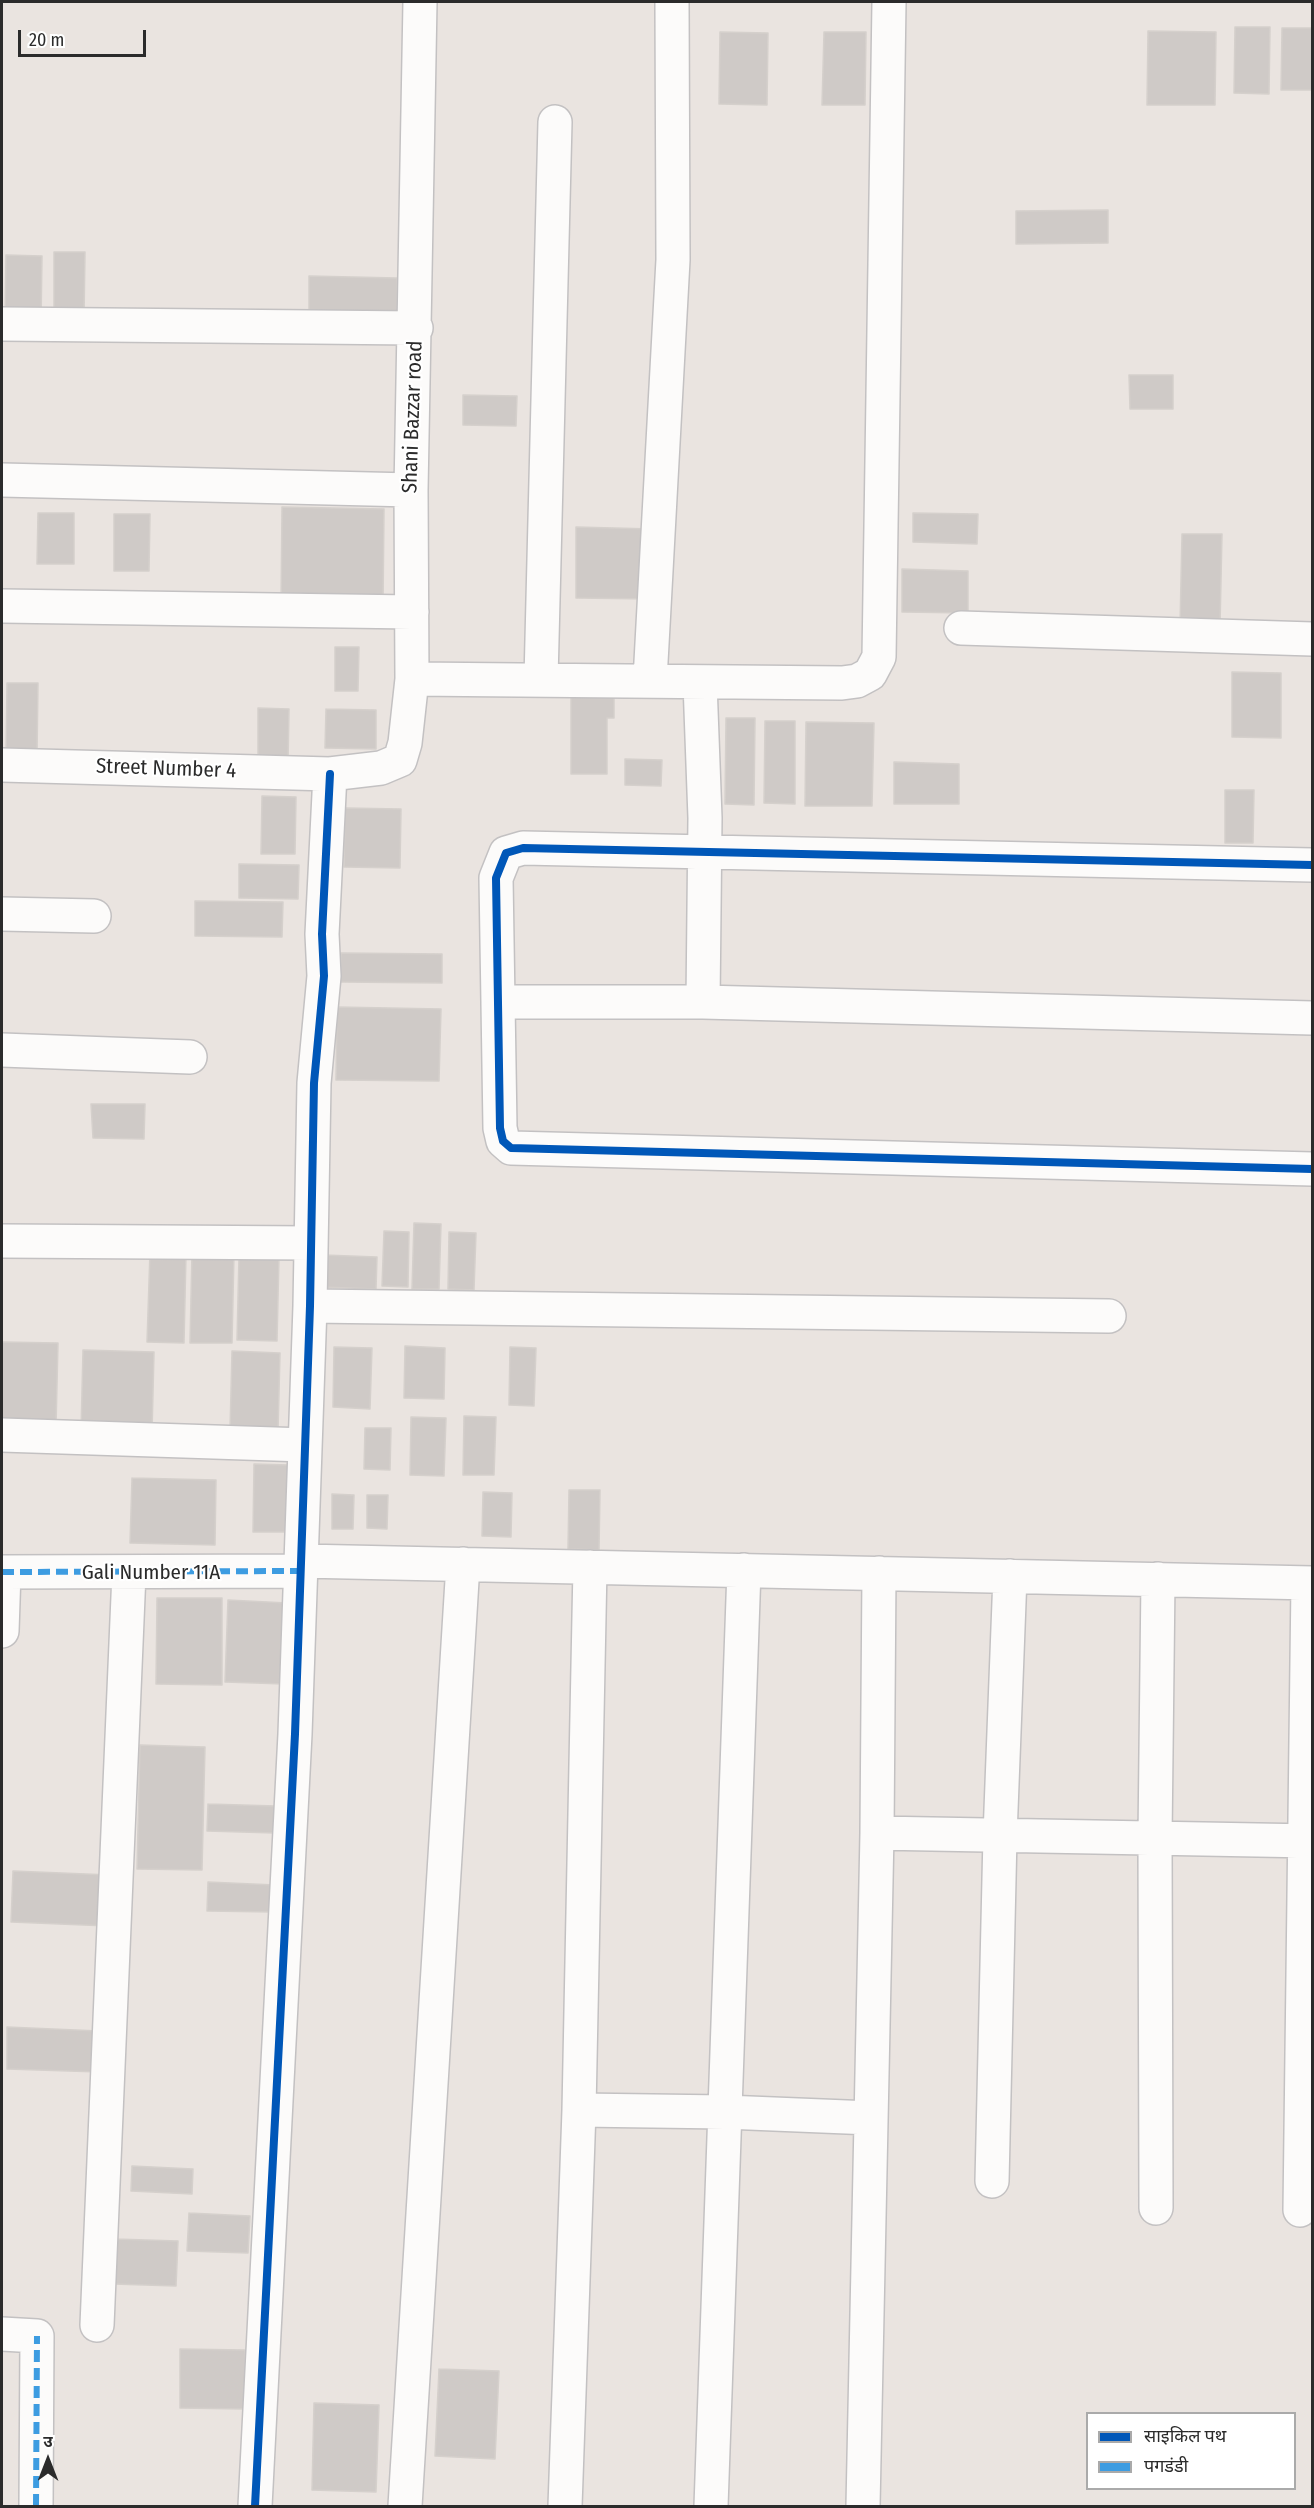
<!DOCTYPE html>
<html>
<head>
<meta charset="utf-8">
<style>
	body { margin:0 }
	#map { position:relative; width:1314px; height:2508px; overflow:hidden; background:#eae4e0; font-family:"Fira Sans Condensed","Noto Sans Devanagari",sans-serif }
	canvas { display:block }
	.frame { position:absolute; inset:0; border:3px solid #2b2b2b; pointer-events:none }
	.legend { position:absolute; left:1086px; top:2412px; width:210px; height:78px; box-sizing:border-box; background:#fff; border:2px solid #aaa; margin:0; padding:8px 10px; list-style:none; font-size:18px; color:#2b2b2b }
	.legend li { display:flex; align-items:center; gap:12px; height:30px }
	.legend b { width:30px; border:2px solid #aaa }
	.north { position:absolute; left:18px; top:2430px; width:60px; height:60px; -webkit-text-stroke:4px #fff; paint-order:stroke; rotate:0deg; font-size:16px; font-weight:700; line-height:24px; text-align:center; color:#2b2b2b }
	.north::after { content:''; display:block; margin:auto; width:21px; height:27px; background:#2b2b2b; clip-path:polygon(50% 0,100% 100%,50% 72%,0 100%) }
	.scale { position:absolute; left:18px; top:30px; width:128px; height:27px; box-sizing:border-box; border:3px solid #2b2b2b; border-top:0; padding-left:8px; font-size:18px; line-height:21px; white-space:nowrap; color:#2b2b2b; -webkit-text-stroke:4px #fff; paint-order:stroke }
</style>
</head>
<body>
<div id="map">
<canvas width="1314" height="2508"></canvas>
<div class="frame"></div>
<ul class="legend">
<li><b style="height:8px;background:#0057b8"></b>साइकिल पथ</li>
<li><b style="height:8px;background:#3d9ce1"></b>पगडंडी</li>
</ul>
<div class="north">उ</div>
<div class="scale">20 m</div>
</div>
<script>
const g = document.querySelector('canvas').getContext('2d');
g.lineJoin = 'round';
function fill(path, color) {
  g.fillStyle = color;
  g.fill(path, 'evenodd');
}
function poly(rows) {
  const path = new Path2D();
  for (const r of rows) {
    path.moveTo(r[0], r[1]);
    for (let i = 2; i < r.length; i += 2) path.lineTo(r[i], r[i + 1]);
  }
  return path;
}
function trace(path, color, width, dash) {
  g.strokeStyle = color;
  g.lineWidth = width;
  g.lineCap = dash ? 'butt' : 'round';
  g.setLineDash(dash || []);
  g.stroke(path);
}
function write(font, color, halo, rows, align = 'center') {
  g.font = font + ' "Fira Sans Condensed",sans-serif';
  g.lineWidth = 4.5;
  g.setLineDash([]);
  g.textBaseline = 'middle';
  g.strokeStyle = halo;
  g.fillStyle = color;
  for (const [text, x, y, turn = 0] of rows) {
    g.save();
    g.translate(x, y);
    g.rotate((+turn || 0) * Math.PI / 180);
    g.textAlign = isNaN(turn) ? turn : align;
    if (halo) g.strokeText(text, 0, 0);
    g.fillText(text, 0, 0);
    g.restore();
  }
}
const building = poly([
	[1235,27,1270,27,1269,94,1234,93,1235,27],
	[1282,28,1312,28,1312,90,1281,90,1282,28],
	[1148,31,1216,32,1215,105,1147,105,1148,31],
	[720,32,768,33,767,105,719,104,720,32],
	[824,32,866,32,865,105,822,105,824,32],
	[1108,210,1108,243,1016,244,1016,211,1108,210],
	[54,252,85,252,84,318,54,318,54,252],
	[6,255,42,256,41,323,5,322,6,255],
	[309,276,397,278,397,321,309,319,309,276],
	[1129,375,1173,375,1173,409,1130,409,1129,375],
	[463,395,517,396,516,426,463,425,463,395],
	[282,507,384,509,383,607,281,606,282,507],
	[38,513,74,513,74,564,37,564,38,513],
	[913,513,978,514,977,544,913,542,913,513],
	[114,514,150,514,149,571,114,571,114,514],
	[576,527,652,529,650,599,576,598,576,527],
	[1182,534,1222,534,1220,626,1180,626,1182,534],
	[902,569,968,571,968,613,902,612,902,569],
	[335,647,359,647,358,691,335,691,335,647],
	[1232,672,1281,673,1281,738,1232,737,1232,672],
	[7,683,38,683,37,755,6,755,7,683],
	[571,683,614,688,614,718,607,718,607,774,571,774,571,683],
	[258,708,289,709,288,764,258,764,258,708],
	[326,709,376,710,376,749,325,748,326,709],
	[726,718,755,718,754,805,725,804,726,718],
	[765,721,795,721,795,804,764,803,765,721],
	[806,722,874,723,872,806,805,806,806,722],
	[625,759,662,760,661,786,625,785,625,759],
	[894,762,959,764,959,804,894,804,894,762],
	[1225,790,1254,790,1253,843,1225,843,1225,790],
	[262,796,296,797,295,854,261,854,262,796],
	[345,808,401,809,400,868,344,867,345,808],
	[239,864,299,865,298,899,239,898,239,864],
	[195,901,283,902,282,937,195,936,195,901],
	[341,953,442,954,442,983,341,982,341,953],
	[337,1007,441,1009,439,1081,336,1080,337,1007],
	[91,1104,145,1104,144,1139,93,1138,91,1104],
	[414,1223,441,1224,439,1289,412,1289,414,1223],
	[384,1231,409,1232,408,1287,382,1286,384,1231],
	[449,1232,476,1233,474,1290,448,1289,449,1232],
	[150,1252,186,1254,184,1343,147,1342,150,1252],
	[192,1252,234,1253,232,1343,190,1343,192,1252],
	[324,1255,377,1257,376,1289,322,1287,324,1255],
	[239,1256,279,1257,277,1341,237,1340,239,1256],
	[2,1342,58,1343,56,1426,2,1426,2,1342],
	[405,1346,445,1348,444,1399,404,1398,405,1346],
	[334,1347,372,1348,370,1409,333,1407,334,1347],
	[510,1347,536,1348,534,1406,509,1405,510,1347],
	[83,1350,154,1352,152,1433,81,1431,83,1350],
	[232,1351,280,1353,278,1431,230,1430,232,1351],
	[464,1416,496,1417,494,1475,463,1475,464,1416],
	[411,1417,446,1418,444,1476,410,1475,411,1417],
	[365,1428,391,1428,390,1470,364,1469,365,1428],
	[254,1464,289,1465,287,1532,253,1532,254,1464],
	[132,1478,216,1480,215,1545,130,1543,132,1478],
	[569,1490,600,1490,599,1550,568,1549,569,1490],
	[483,1492,512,1493,511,1537,482,1536,483,1492],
	[332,1494,354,1495,353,1529,332,1529,332,1494],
	[367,1495,388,1495,387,1529,367,1528,367,1495],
	[157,1598,222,1598,222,1685,156,1684,157,1598],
	[228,1600,287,1603,284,1684,225,1682,228,1600],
	[140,1745,205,1747,202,1870,137,1869,140,1745],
	[208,1804,276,1806,275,1833,207,1831,208,1804],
	[13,1871,110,1875,108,1926,11,1922,13,1871],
	[208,1882,275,1885,273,1912,207,1911,208,1882],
	[7,2027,99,2031,99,2072,7,2069,7,2027],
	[132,2166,193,2169,192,2194,131,2191,132,2166],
	[189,2213,250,2216,248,2253,187,2251,189,2213],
	[115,2239,178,2241,176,2286,113,2284,115,2239],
	[180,2349,245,2350,245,2409,180,2408,180,2349],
	[439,2369,499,2371,495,2459,435,2456,439,2369],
	[314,2403,379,2405,376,2492,312,2490,314,2403]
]);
fill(building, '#cfcac7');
trace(building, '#d5d0cc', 1.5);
const street = poly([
	[2,324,416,328],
	[2,480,411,490],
	[2,606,412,612],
	[961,628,1312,639],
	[412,679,842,683,857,681,870,674,879,657,889,2],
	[541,679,555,122],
	[650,680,673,260,672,2],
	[700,683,705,818,703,1002],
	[2,765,330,774,381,768,400,760,405,743,412,679,411,490,420,2],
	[1312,865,523,848,506,853,496,878,500,1128,503,1141,511,1148,1312,1169],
	[2,914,94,916],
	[498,1002,703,1002,1312,1018],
	[2,1050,190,1057],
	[2,1241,311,1243],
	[310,1306,1109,1316],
	[2,1435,305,1445],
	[302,1561,1312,1583],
	[2,1572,301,1571],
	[2,1631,4,1572],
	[877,1833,1312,1841],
	[579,2110,725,2112,871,2118],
	[992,2181,1000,1836,1010,1576],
	[1156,2208,1155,1838,1158,1579],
	[1300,2210,1308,1583],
	[97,2325,129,1573],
	[2,2334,37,2336,36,2506],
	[255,2506,295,1734,310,1306,314,1083,324,976,322,934,330,774],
	[405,2506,463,1564],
	[565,2506,579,2110,590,1567],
	[711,2506,744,1570],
	[863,2506,877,1833,879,1573]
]);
trace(street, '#c3c1c2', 36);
trace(street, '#fcfbfa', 33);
trace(poly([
	[2,1572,301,1571],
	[36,2506,37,2336]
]), '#3d9ce1', 6, [12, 6]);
trace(poly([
	[1312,865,523,848,506,853,496,878,500,1128,503,1141,511,1148,1312,1169],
	[255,2506,295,1734,310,1306,314,1083,324,976,322,934,330,774]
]), '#0057b8', 8);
write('21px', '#2b2b2b', '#fff', [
	["Shani Bazzar road",413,417,-88],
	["Street Number 4",166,769,2],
	["Gali Number 11A",151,1573]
]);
</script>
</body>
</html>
